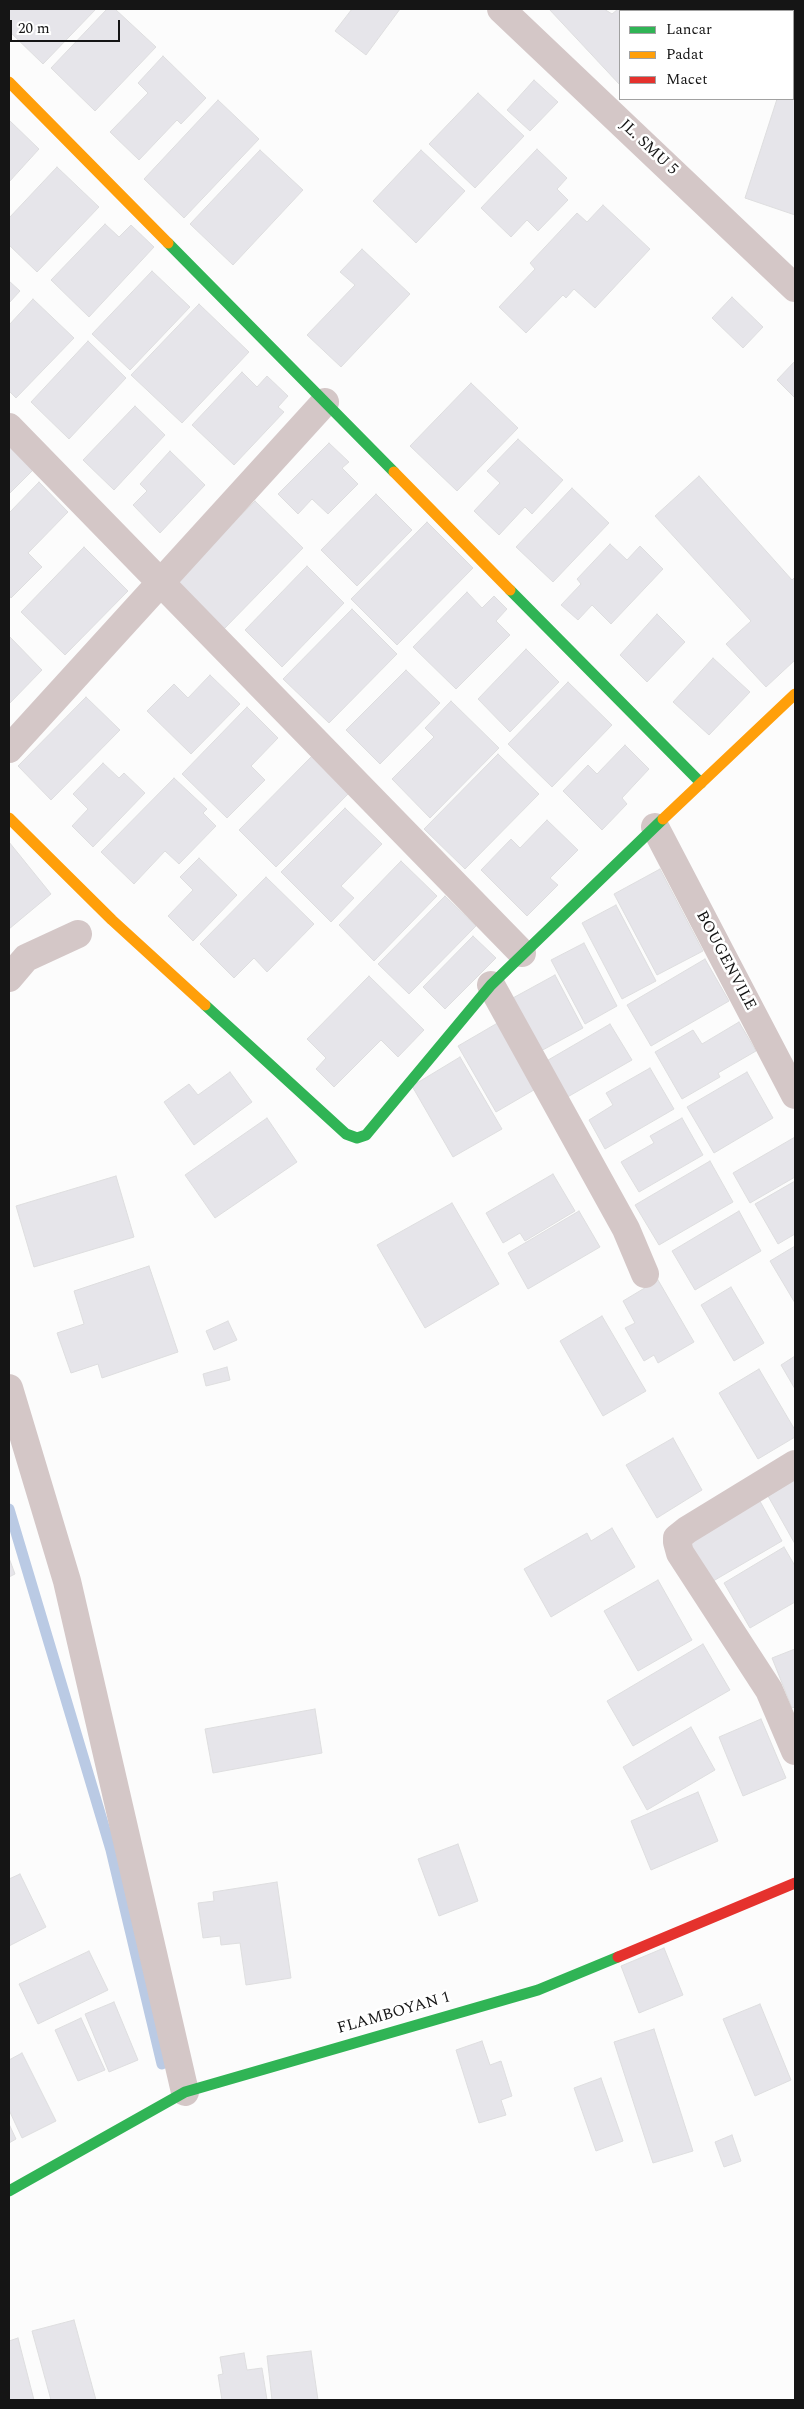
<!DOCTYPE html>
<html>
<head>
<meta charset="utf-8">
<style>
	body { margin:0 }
	#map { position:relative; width:804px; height:2409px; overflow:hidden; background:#fcfcfc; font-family:Spectral,serif }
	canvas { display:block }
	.frame { position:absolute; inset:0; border:10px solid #151515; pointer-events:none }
	.legend { position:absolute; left:619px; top:10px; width:175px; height:90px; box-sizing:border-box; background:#fff; border:1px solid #a1a1a1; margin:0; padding:6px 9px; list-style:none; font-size:15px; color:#151515 }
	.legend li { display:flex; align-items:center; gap:10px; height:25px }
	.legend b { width:25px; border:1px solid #a1a1a1 }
	.scale { position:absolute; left:10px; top:20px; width:110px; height:22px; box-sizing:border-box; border:2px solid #151515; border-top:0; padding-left:6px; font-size:15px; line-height:18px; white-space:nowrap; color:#151515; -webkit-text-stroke:4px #fff; paint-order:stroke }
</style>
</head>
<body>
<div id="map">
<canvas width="804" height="2409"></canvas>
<div class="frame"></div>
<ul class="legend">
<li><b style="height:6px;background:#30b455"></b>Lancar</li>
<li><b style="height:6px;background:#ff9f0a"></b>Padat</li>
<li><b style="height:6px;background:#e5322d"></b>Macet</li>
</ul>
<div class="scale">20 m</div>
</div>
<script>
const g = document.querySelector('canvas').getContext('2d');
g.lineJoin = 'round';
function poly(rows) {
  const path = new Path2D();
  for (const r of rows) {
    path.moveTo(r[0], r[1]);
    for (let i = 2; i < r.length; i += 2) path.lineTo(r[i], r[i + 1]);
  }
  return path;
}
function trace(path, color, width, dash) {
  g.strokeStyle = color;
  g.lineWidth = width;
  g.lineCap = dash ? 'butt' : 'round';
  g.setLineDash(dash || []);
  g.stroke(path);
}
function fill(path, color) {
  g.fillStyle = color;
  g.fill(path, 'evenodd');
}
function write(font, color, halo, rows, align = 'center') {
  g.font = font + ' Spectral,serif';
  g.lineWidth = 5;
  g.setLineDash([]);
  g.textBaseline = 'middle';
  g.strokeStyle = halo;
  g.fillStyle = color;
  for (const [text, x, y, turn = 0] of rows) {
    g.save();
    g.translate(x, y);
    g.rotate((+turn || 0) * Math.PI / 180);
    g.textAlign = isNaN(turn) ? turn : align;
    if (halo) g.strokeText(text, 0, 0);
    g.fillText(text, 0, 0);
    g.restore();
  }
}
trace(poly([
	[9,1509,111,1850,162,2064]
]), '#bacae4', 11);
const building = poly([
	[11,9,96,9,43,64,9,31,9,11,11,9],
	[107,9,115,9,156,47,95,111,51,68,107,9],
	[352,9,400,9,366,55,335,31,352,9],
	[549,9,604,9,612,14,618,9,626,11,620,11,620,85,549,9],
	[644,9,703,9,701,11,646,11,644,9],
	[738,9,795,9,795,47,793,50,793,11,736,11,738,9],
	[163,56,206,98,181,124,177,120,139,160,110,132,148,93,138,83,163,56],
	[793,77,795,78,795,215,745,198,777,99,793,99,793,77],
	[534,80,558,102,530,131,507,110,534,80],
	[478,93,524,136,475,188,429,144,478,93],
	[218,100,259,139,184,218,144,179,218,100],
	[9,120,39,149,9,182,9,120],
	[537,149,567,178,557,189,568,200,538,231,527,220,511,237,481,208,537,149],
	[260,150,303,190,233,265,190,224,260,150],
	[421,150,465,191,416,243,373,201,421,150],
	[57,167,99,207,37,272,9,245,9,218,57,167],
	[603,205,650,249,595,308,574,289,566,298,563,295,526,333,499,307,535,269,530,263,577,213,587,222,603,205],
	[105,224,119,237,131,225,154,247,89,317,51,280,105,224],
	[362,249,410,294,341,367,307,335,355,285,340,272,362,249],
	[152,271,190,307,130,370,92,334,152,271],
	[9,281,20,291,9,303,9,281],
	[732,297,763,327,743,348,712,318,732,297],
	[33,299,74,338,16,398,9,391,9,325,33,299],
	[199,304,249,352,182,423,131,375,199,304],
	[88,341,126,378,69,439,31,402,88,341],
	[795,361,795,398,777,380,795,361],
	[242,372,257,387,267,376,288,396,278,407,284,412,234,465,192,425,242,372],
	[471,383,518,428,457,491,410,446,471,383],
	[135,406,165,435,114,490,83,460,135,406],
	[518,439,563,480,532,514,525,507,499,535,474,511,500,483,487,471,518,439],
	[329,443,349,462,342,468,358,484,328,514,312,499,298,514,278,494,329,443],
	[9,446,33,470,9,494,9,446],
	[170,451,205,485,160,533,133,505,147,491,140,484,170,451],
	[699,476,792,580,795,577,795,660,766,687,726,644,751,621,655,516,699,476],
	[39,482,68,512,28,553,42,567,11,598,9,595,9,513,39,482],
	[572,488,609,523,553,582,516,547,572,488],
	[376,494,412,530,357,586,321,550,376,494],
	[255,501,303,548,224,629,176,581,255,501],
	[427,522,473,568,397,645,351,599,427,522],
	[610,544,627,560,640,546,663,569,611,624,592,605,578,620,561,605,581,584,577,579,610,544],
	[84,547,128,591,65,655,21,612,84,547],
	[307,566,344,603,282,667,245,630,307,566],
	[467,592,482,608,494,596,507,609,496,621,510,635,456,689,413,647,467,592],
	[352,609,397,654,329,723,283,679,352,609],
	[657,614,685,642,647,682,620,655,657,614],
	[9,636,42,670,9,704,9,636],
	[526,649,559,682,510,732,478,699,526,649],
	[713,658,750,692,709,735,673,702,713,658],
	[406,670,440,703,380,764,346,730,406,670],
	[210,675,240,704,191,754,147,711,174,684,188,698,210,675],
	[568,682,612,725,552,787,508,744,568,682],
	[86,697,120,730,51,800,18,766,86,697],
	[451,701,499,748,430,818,392,779,434,737,425,728,451,701],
	[247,707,278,738,251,766,265,780,227,818,182,774,247,707],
	[625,745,649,769,622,798,627,804,602,830,563,791,588,765,597,774,625,745],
	[498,754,539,794,465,869,424,829,498,754],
	[312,756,349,793,276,867,239,830,312,756],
	[103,763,119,778,124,773,145,793,93,847,72,826,88,809,73,794,103,763],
	[174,778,207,809,203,813,216,826,179,864,165,851,134,884,101,852,174,778],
	[345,808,382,844,341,886,354,898,331,922,281,872,345,808],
	[547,820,578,850,550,878,558,885,527,916,481,870,511,839,520,848,547,820],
	[9,842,51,894,9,929,9,842],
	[199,858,237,895,193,941,168,916,193,890,180,877,199,858],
	[401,861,437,896,374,961,339,925,401,861],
	[660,869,703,951,657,975,614,894,660,869],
	[266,877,314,924,267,972,254,958,234,978,200,944,266,877],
	[445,896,476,926,409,994,378,964,445,896],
	[616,905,656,981,622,999,582,923,616,905],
	[473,936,496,958,445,1009,423,987,473,936],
	[584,943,617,1006,585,1024,551,960,584,943],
	[705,959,729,1001,651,1046,627,1005,705,959],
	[555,975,583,1028,539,1052,511,999,555,975],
	[369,976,424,1030,398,1057,381,1040,334,1087,316,1069,326,1058,307,1039,369,976],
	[501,1021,539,1087,496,1112,458,1046,501,1021],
	[739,1022,756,1051,718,1073,720,1077,682,1099,655,1052,693,1030,702,1044,739,1022],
	[610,1024,632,1060,564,1099,543,1063,610,1024],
	[460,1057,502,1129,453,1157,412,1086,460,1057],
	[650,1068,674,1109,605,1149,589,1120,613,1105,606,1093,650,1068],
	[230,1072,252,1102,194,1145,164,1102,189,1084,198,1095,230,1072],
	[747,1072,773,1118,714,1153,687,1107,747,1072],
	[267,1118,297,1162,215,1218,185,1175,267,1118],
	[682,1118,703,1155,639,1192,621,1162,654,1143,650,1136,682,1118],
	[795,1137,795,1177,750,1203,733,1173,795,1137],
	[710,1161,733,1202,659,1245,635,1205,710,1161],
	[553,1174,575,1211,525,1241,520,1233,503,1243,486,1213,553,1174],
	[116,1176,134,1237,34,1267,16,1206,116,1176],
	[795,1181,795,1234,778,1244,755,1204,795,1181],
	[452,1203,499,1284,425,1328,377,1245,452,1203],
	[579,1211,600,1247,528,1289,508,1253,579,1211],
	[739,1211,761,1251,695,1290,672,1251,739,1211],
	[795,1246,795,1303,770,1261,795,1246],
	[149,1266,178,1352,102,1378,98,1364,71,1373,57,1333,84,1324,74,1291,149,1266],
	[658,1280,694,1342,658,1363,654,1355,644,1361,625,1328,635,1323,623,1301,658,1280],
	[731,1287,764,1343,734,1361,701,1305,731,1287],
	[602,1316,646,1391,603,1416,560,1341,602,1316],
	[228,1321,237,1340,214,1350,206,1331,228,1321],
	[795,1356,795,1389,781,1365,795,1356],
	[227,1367,230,1380,206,1386,203,1374,227,1367],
	[759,1369,795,1430,795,1437,758,1459,719,1393,759,1369],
	[673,1438,702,1490,657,1518,626,1465,673,1438],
	[795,1480,795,1544,768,1496,795,1480],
	[756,1494,782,1541,708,1584,681,1538,756,1494],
	[612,1528,635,1567,551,1617,524,1569,587,1533,591,1541,612,1528],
	[784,1547,795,1566,795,1602,750,1628,724,1583,784,1547],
	[9,1558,15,1574,9,1577,9,1558],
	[658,1580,692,1640,638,1671,604,1611,658,1580],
	[703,1644,730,1690,633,1746,607,1701,703,1644],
	[795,1649,795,1707,792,1708,772,1658,795,1649],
	[315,1709,322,1753,213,1773,205,1729,315,1709],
	[761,1719,786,1778,743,1796,719,1737,761,1719],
	[691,1727,715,1770,647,1810,623,1767,691,1727],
	[698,1792,718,1841,651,1870,631,1821,698,1792],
	[458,1844,478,1901,439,1916,418,1859,458,1844],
	[20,1874,46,1927,9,1946,9,1879,20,1874],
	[277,1882,291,1978,246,1985,240,1943,221,1945,220,1936,203,1938,198,1903,214,1901,213,1892,277,1882],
	[664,1948,683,1995,639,2013,621,1966,664,1948],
	[89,1951,108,1990,38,2024,19,1984,89,1951],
	[114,2002,138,2060,109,2072,85,2014,114,2002],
	[760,2004,791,2080,755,2096,723,2019,760,2004],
	[81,2018,105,2070,78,2081,55,2030,81,2018],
	[654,2029,693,2151,653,2163,614,2042,654,2029],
	[482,2041,490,2065,501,2061,512,2096,501,2100,506,2115,479,2123,456,2050,482,2041],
	[22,2053,56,2121,22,2138,9,2110,9,2060,22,2053],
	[601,2078,623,2141,596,2151,574,2088,601,2078],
	[9,2124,16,2139,9,2143,9,2124],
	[732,2135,741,2161,724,2167,715,2142,732,2135],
	[74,2320,96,2400,51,2400,32,2331,74,2320],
	[18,2338,34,2400,9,2400,9,2341,18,2338],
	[311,2351,318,2400,272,2400,267,2356,311,2351],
	[244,2353,247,2370,262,2368,267,2400,222,2400,218,2375,223,2374,220,2357,244,2353]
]);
fill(building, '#e6e5ea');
trace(building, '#dededf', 1);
trace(poly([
	[501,9,795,288],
	[9,427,522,953],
	[9,749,325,402],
	[655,827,795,1095],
	[9,978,26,958,78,934],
	[491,985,626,1229,645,1274],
	[9,1388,67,1581,185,2092],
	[795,1464,687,1530,677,1538,677,1542,680,1553,769,1690,795,1751]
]), '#d4c7c7', 28);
trace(poly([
	[168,243,394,472],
	[510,590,701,783],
	[205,1005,346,1134,357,1138,366,1135,491,985,663,819],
	[9,2191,185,2092,538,1990,618,1957]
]), '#30b455', 11);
trace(poly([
	[9,82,168,243],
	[394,472,510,590],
	[9,818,112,920,205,1005],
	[663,819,795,694]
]), '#ff9f0a', 11);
trace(poly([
	[618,1957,795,1883]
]), '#e5322d', 11);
write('16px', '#151515', '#fff', [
	["JL. SMU 5",648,148,43],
	["BOUGENVILE",725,961,62],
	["FLAMBOYAN 1",394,2014,-16]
]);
</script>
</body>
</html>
